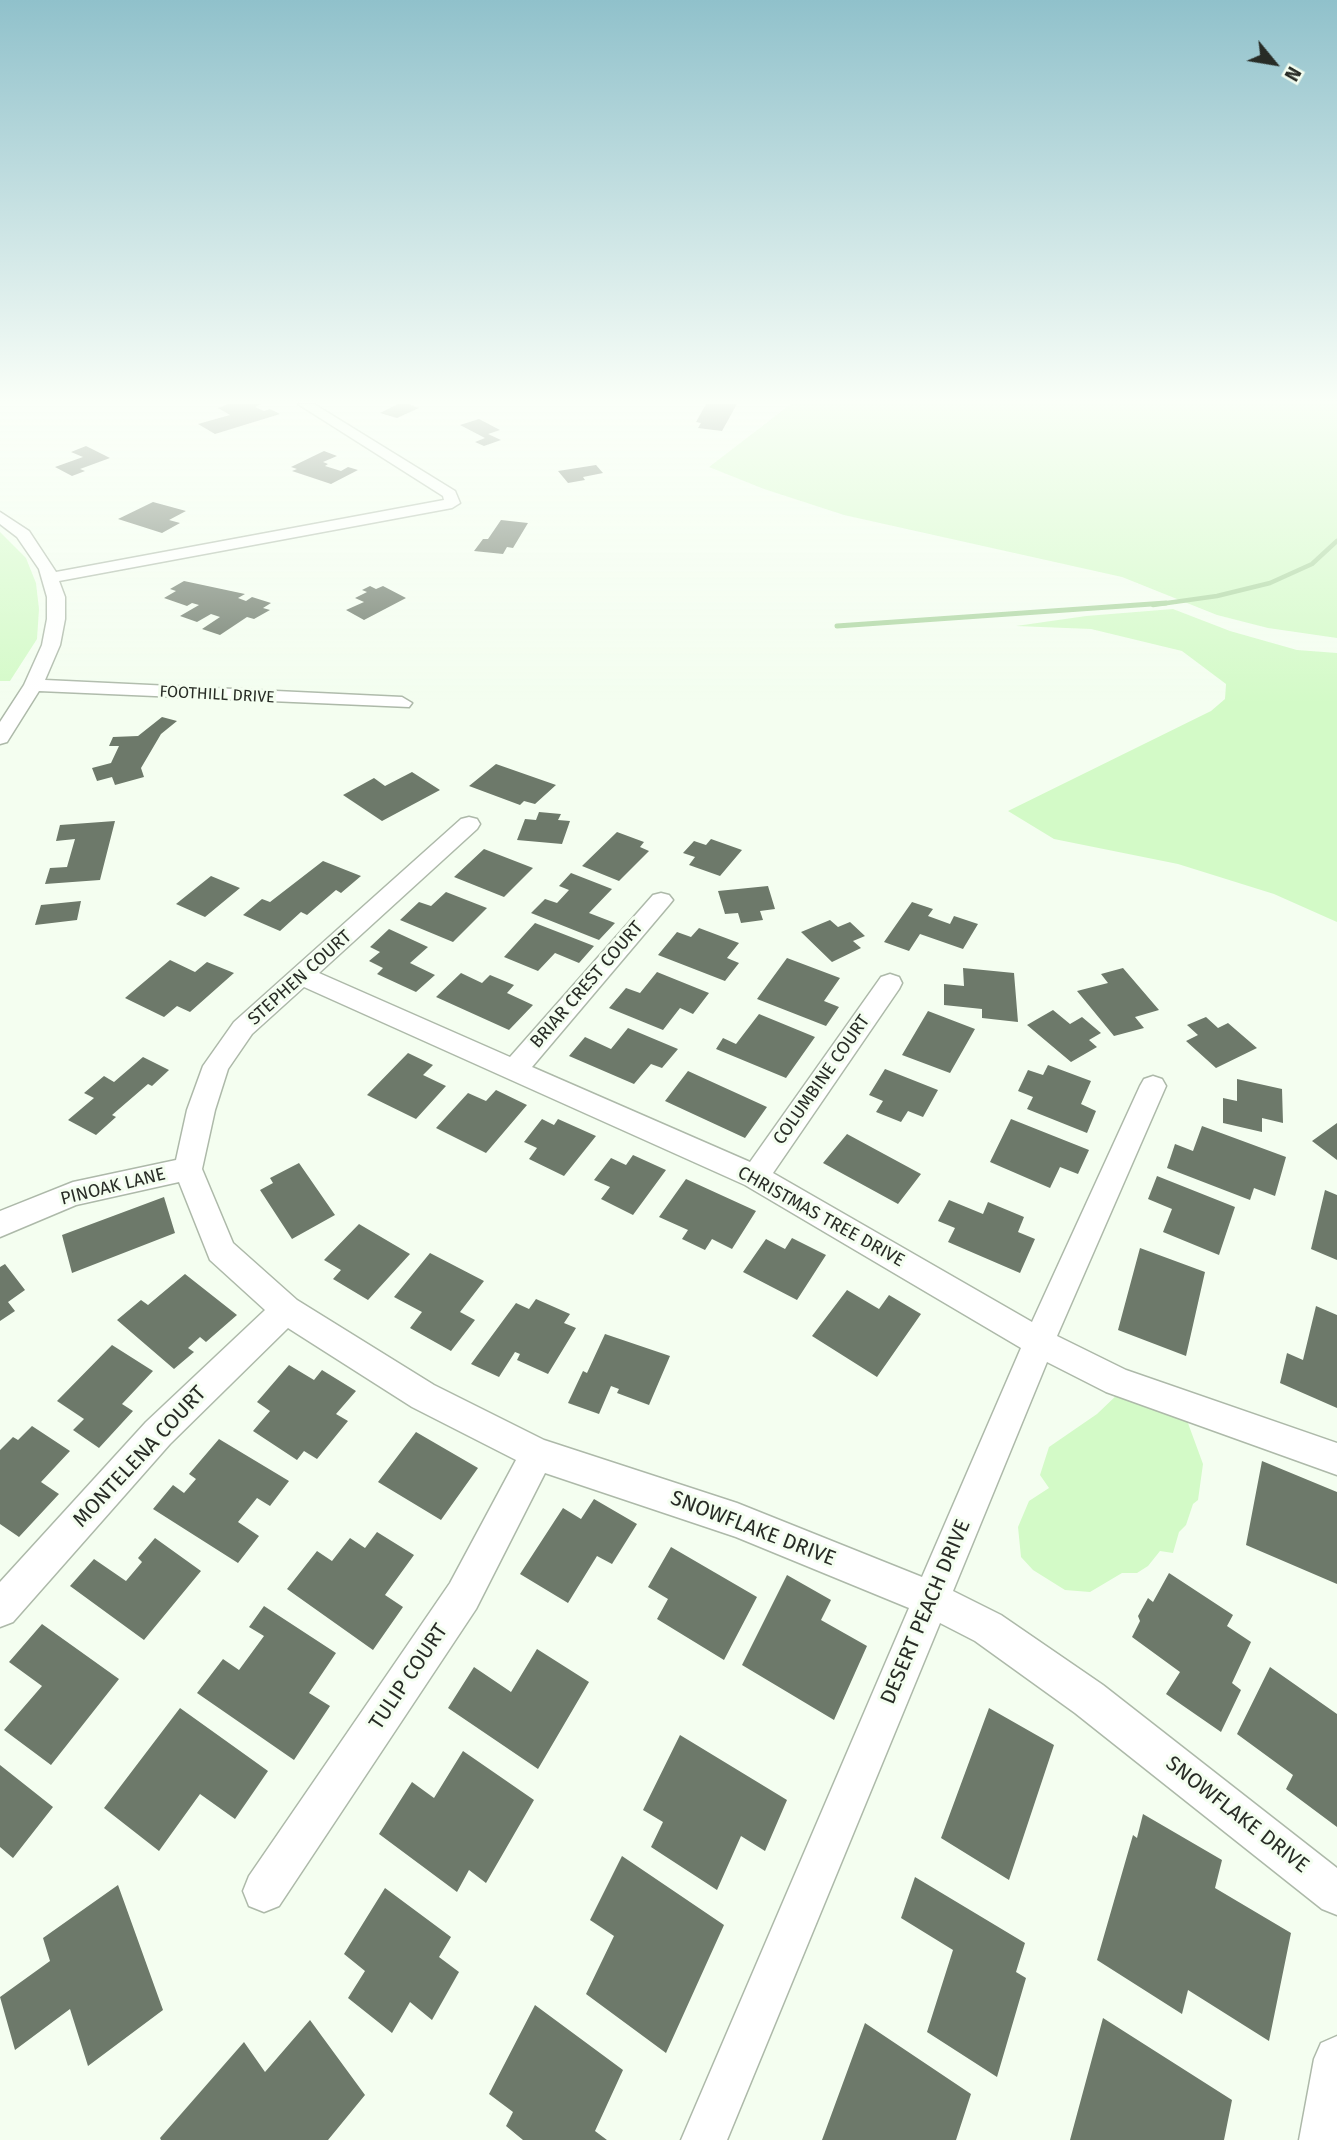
<!DOCTYPE html>
<html>
<head>
<meta charset="utf-8">
<style>
	body { margin:0 }
	#map { position:relative; width:1337px; height:2140px; overflow:hidden; background:#f4fef0; font-family:"Fira Sans",sans-serif }
	canvas { display:block }
	.north { position:absolute; left:1239px; top:28px; width:70px; height:70px; -webkit-text-stroke:5px #f4fef0; paint-order:stroke; rotate:120deg; font-size:19px; font-weight:700; line-height:28px; text-align:center; color:#282c26 }
	.north::after { content:''; display:block; margin:auto; width:24px; height:32px; background:#282c26; clip-path:polygon(50% 0,100% 100%,50% 72%,0 100%) }
</style>
</head>
<body>
<div id="map">
<canvas width="1337" height="2140"></canvas>
<div class="north">N</div>
</div>
<script>
const g = document.querySelector('canvas').getContext('2d');
g.lineJoin = 'round';
function fill(path, color) {
  g.fillStyle = color;
  g.fill(path, 'evenodd');
}
function poly(rows) {
  const path = new Path2D();
  for (const r of rows) {
    path.moveTo(r[0], r[1]);
    for (let i = 2; i < r.length; i += 2) path.lineTo(r[i], r[i + 1]);
  }
  return path;
}
function trace(path, color, width, dash) {
  g.strokeStyle = color;
  g.lineWidth = width;
  g.lineCap = dash ? 'butt' : 'round';
  g.setLineDash(dash || []);
  g.stroke(path);
}
function write(font, color, halo, rows, align = 'center') {
  g.font = font + ' "Fira Sans",sans-serif';
  g.lineWidth = 6;
  g.setLineDash([]);
  g.textBaseline = 'middle';
  g.strokeStyle = halo;
  g.fillStyle = color;
  for (const [text, x, y, turn = 0] of rows) {
    g.save();
    g.translate(x, y);
    g.rotate((+turn || 0) * Math.PI / 180);
    g.textAlign = isNaN(turn) ? turn : align;
    if (halo) g.strokeText(text, 0, 0);
    g.fillText(text, 0, 0);
    g.restore();
  }
}
fill(poly([
	[791,404,1337,404,1337,638,1268,628,1217,615,1122,577,844,515,764,489,709,467],
	[0,532,26,558,36,583,39,609,37,639,10,681,0,681],
	[1173,609,1230,631,1297,650,1337,653,1337,922,1274,894,1178,864,1054,839,1008,811,1211,711,1225,699,1226,684,1182,651,1091,629,1016,626,1086,616],
	[1119,1393,1185,1415,1203,1464,1198,1500,1193,1504,1186,1525,1179,1532,1173,1553,1160,1551,1148,1566,1137,1573,1122,1573,1090,1592,1065,1590,1033,1570,1021,1557,1018,1527,1029,1501,1049,1488,1040,1475,1049,1447,1097,1414]
]), '#d3fac7');
trace(poly([
	[1153,605,1217,596,1270,583,1312,564,1337,541]
]), '#acd5a0', 4.5);
trace(poly([
	[837,626,1166,603]
]), '#acd5a0', 5);
fill(poly([
	[229,404,261,404,255,407,264,411,270,409,280,414,215,434,198,424,230,415,218,408],
	[398,404,408,404,419,408,397,418,380,413],
	[706,404,737,404,722,431,698,428,701,423,696,422],
	[479,419,500,430,488,434,501,440,484,446,475,442,485,438,460,425],
	[86,446,110,458,80,469,85,471,72,476,55,467,83,457,71,452],
	[324,451,337,456,323,462,328,464,325,466,341,471,348,467,358,470,331,484,292,471,297,469,291,467],
	[596,465,603,473,583,477,585,480,568,483,558,471],
	[153,502,186,511,169,520,180,523,162,533,118,519],
	[501,520,528,523,513,548,507,547,503,554,474,551,483,539,488,539],
	[184,581,245,594,238,598,246,601,252,597,271,603,263,608,270,610,254,619,247,617,220,635,202,629,220,617,211,614,197,622,180,616,199,605,192,603,187,606,164,598,176,591,170,589],
	[370,586,376,589,383,586,406,598,364,620,346,610,364,602,355,598,367,592,362,590],
	[162,717,177,721,161,734,141,768,144,777,115,785,112,777,97,781,92,768,111,763,119,746,109,746,113,737,138,736],
	[496,764,556,785,535,804,524,801,520,805,469,786],
	[412,772,440,790,382,821,343,795,374,778,385,786],
	[539,812,561,814,558,820,570,821,562,844,517,840,525,819,536,820],
	[115,821,100,880,45,884,50,868,67,867,75,839,56,841,60,825],
	[617,832,644,842,640,847,649,851,619,881,582,866],
	[711,839,742,850,720,876,689,865,695,857,683,853,694,841,706,845],
	[484,849,533,868,504,897,454,877],
	[323,861,361,876,341,893,336,890,307,915,301,912,280,931,243,915,262,899,270,902],
	[571,873,612,889,589,913,615,923,599,940,531,913,545,899,557,903,569,890,559,886],
	[211,876,240,888,205,917,176,904],
	[768,886,775,909,760,911,763,920,741,923,738,913,725,914,718,891],
	[446,892,487,908,453,942,400,920,419,902,431,906],
	[81,901,77,920,35,925,41,905],
	[912,902,933,909,928,916,950,924,954,916,978,924,963,949,920,934,909,951,884,942],
	[830,920,838,927,850,922,865,936,853,941,861,948,832,962,801,932],
	[535,923,594,946,579,963,555,953,538,971,504,957],
	[699,928,739,943,727,958,739,963,725,981,658,955,677,932,691,937],
	[389,929,428,947,410,963,435,975,416,992,377,974,383,968,369,961,380,952,370,947],
	[787,958,840,978,824,1001,839,1007,826,1026,757,999],
	[170,960,195,972,207,962,234,973,190,1012,177,1006,164,1017,125,998],
	[963,968,1014,973,1018,1022,982,1018,982,1009,944,1005,944,984,964,986],
	[1123,968,1159,1010,1135,1017,1144,1028,1114,1036,1077,991,1108,983,1101,974],
	[657,972,709,993,693,1014,680,1008,663,1030,609,1008,626,988,640,993],
	[461,973,482,983,490,975,514,985,507,993,533,1005,509,1030,436,997],
	[1053,1010,1070,1024,1082,1017,1101,1033,1089,1040,1097,1047,1071,1062,1027,1025],
	[928,1011,975,1029,950,1073,902,1055],
	[759,1014,815,1037,786,1078,716,1049,723,1038,736,1044],
	[1206,1017,1218,1028,1228,1023,1257,1048,1216,1068,1186,1041,1198,1035,1187,1025],
	[628,1028,678,1049,662,1068,651,1064,634,1084,569,1056,585,1037,611,1049],
	[408,1053,433,1065,423,1075,446,1086,416,1119,367,1095],
	[143,1057,169,1070,152,1086,148,1084,112,1115,116,1117,96,1135,68,1120,94,1098,84,1093,104,1076,114,1082],
	[1048,1065,1091,1081,1081,1104,1096,1111,1087,1133,1027,1109,1033,1097,1018,1091,1028,1070,1043,1075],
	[885,1069,938,1090,923,1117,908,1111,901,1122,876,1112,883,1101,869,1095],
	[688,1071,767,1107,745,1138,665,1101],
	[1237,1079,1282,1089,1283,1123,1262,1118,1262,1132,1223,1123,1223,1098,1237,1101],
	[496,1090,527,1105,486,1153,436,1128,468,1093,486,1101],
	[542,1119,554,1125,558,1119,596,1136,564,1176,529,1159,537,1148,524,1142],
	[1011,1119,1089,1150,1078,1174,1060,1167,1050,1188,990,1162],
	[1337,1123,1337,1160,1312,1141],
	[1202,1126,1286,1157,1275,1196,1254,1188,1250,1200,1167,1168,1175,1144,1193,1151],
	[847,1134,921,1174,898,1204,823,1163],
	[633,1155,666,1170,633,1215,601,1199,610,1187,594,1180,611,1158,626,1165],
	[299,1163,335,1215,292,1239,260,1190,273,1183,270,1178],
	[1157,1176,1235,1207,1219,1255,1163,1232,1172,1209,1148,1199],
	[686,1179,756,1211,732,1249,712,1239,705,1250,682,1239,688,1230,659,1217],
	[1325,1190,1337,1195,1337,1260,1311,1249],
	[164,1197,175,1233,72,1273,62,1235],
	[949,1200,983,1214,988,1202,1024,1217,1018,1232,1035,1239,1020,1273,948,1242,955,1228,938,1221],
	[359,1224,410,1254,368,1300,333,1279,341,1270,324,1260],
	[792,1238,826,1255,797,1300,743,1272,766,1239,785,1249],
	[1140,1248,1205,1272,1186,1356,1118,1330],
	[430,1253,484,1281,460,1312,475,1320,451,1351,410,1328,422,1312,394,1297],
	[5,1264,25,1290,8,1302,15,1311,0,1321,0,1267],
	[185,1274,237,1315,206,1342,200,1337,188,1348,194,1352,174,1369,117,1320,141,1300,148,1305],
	[847,1290,879,1309,889,1295,921,1314,877,1377,812,1336],
	[536,1299,570,1314,564,1323,576,1328,548,1374,517,1360,520,1354,515,1352,499,1377,471,1364,516,1303,529,1309],
	[1316,1306,1337,1315,1337,1408,1280,1383,1287,1353,1303,1360],
	[605,1334,670,1356,649,1405,617,1393,619,1389,611,1386,599,1414,568,1403,583,1371,587,1373],
	[112,1345,153,1371,122,1404,133,1411,99,1448,73,1430,84,1419,57,1401],
	[289,1365,314,1380,322,1370,356,1391,336,1414,348,1421,317,1459,304,1451,297,1460,253,1431,270,1411,257,1402],
	[32,1426,70,1451,41,1482,59,1494,19,1537,0,1524,0,1450,13,1437,18,1440],
	[416,1432,478,1468,441,1520,378,1482],
	[219,1439,289,1481,270,1506,257,1498,238,1522,259,1536,238,1563,153,1509,173,1485,184,1493,196,1479,189,1474],
	[1262,1461,1337,1492,1337,1584,1246,1545],
	[594,1499,637,1524,612,1564,597,1556,568,1603,520,1574,563,1508,581,1519],
	[377,1532,414,1555,385,1595,403,1607,373,1650,287,1589,317,1551,332,1561,350,1538,365,1548],
	[155,1538,201,1571,144,1640,70,1586,94,1559,126,1581,142,1562,138,1558],
	[671,1547,757,1597,724,1660,657,1619,668,1599,648,1587],
	[1169,1573,1233,1615,1227,1626,1251,1642,1232,1683,1241,1690,1221,1732,1166,1694,1180,1672,1132,1637,1140,1621,1138,1616,1148,1598,1153,1602],
	[787,1575,831,1600,821,1620,867,1646,834,1720,742,1665],
	[264,1606,336,1653,309,1693,330,1706,294,1760,197,1693,223,1659,239,1670,264,1636,249,1627],
	[42,1624,119,1679,51,1765,4,1730,42,1686,9,1662],
	[537,1649,589,1682,538,1769,448,1708,474,1667,511,1692],
	[1270,1667,1337,1714,1337,1827,1286,1789,1293,1775,1237,1734],
	[180,1708,268,1771,235,1819,200,1794,159,1851,104,1808],
	[989,1708,1054,1745,1009,1880,941,1838],
	[680,1735,787,1800,765,1851,741,1836,717,1890,651,1847,663,1822,643,1810],
	[463,1751,534,1800,486,1883,469,1870,457,1892,379,1834,412,1782,434,1798],
	[0,1765,53,1807,13,1858,0,1847],
	[1143,1814,1222,1860,1215,1888,1291,1933,1269,2041,1188,1990,1182,2014,1097,1960,1133,1835,1137,1838],
	[622,1856,724,1925,666,2053,586,1994,614,1936,590,1920],
	[915,1877,1025,1943,1016,1972,1026,1978,997,2077,927,2032,953,1950,901,1918],
	[118,1885,163,2010,88,2066,70,2009,15,2050,0,1997,50,1961,43,1938],
	[385,1888,451,1937,439,1957,459,1972,432,2020,410,2002,392,2033,348,1998,365,1971,344,1954],
	[535,2005,623,2070,595,2131,607,2140,523,2140,506,2126,513,2112,489,2094],
	[1103,2018,1232,2100,1224,2140,1070,2140],
	[310,2020,365,2095,328,2140,161,2140,160,2138,244,2042,265,2072],
	[865,2023,971,2094,956,2140,822,2140]
]), '#6d796a');
const minor = poly([
	[298,404,314,404,455,491,460,503,452,508,59,581,65,597,65,619,60,645,45,680,402,697,412,703,409,707,39,691,7,742,0,744,0,722,24,685,42,645,47,619,47,597,39,569,17,537,0,524,0,512,29,531,56,572,444,500,443,496,298,404],
	[469,817,477,819,480,824,477,829,319,973,510,1057,653,895,661,893,669,895,673,900,669,905,532,1067,750,1162,881,977,890,974,899,977,902,983,899,989,773,1173,1032,1322,1140,1086,1144,1079,1153,1076,1162,1079,1166,1086,1057,1336,1126,1370,1337,1443,1337,1475,1106,1392,1047,1362,953,1591,1001,1615,1103,1685,1337,1868,1337,1915,1322,1909,1075,1713,975,1641,940,1623,727,2140,681,2140,909,1608,736,1537,545,1473,476,1609,279,1906,264,1912,249,1906,243,1891,249,1876,450,1583,516,1460,412,1407,288,1328,170,1444,13,1622,0,1627,0,1582,146,1422,265,1310,210,1260,179,1182,76,1205,0,1237,0,1211,73,1182,176,1160,187,1110,203,1066,234,1022,461,819,469,817],
	[304,987,745,1185,1021,1348,922,1577,737,1503,544,1440,434,1385,297,1300,233,1243,202,1169,215,1110,228,1069,252,1034,304,987],
	[1337,2036,1337,2140,1299,2140,1314,2059,1321,2043,1337,2036]
]);
trace(minor, '#adb9a9', 3);
fill(minor, '#fff');
const sky = g.createLinearGradient(0, 0, 0, 704);
sky.addColorStop(0, '#90c1cb');
sky.addColorStop(0.57, '#fafff8');
sky.addColorStop(1, '#fafff800');
g.fillStyle = sky;
g.fillRect(0, 0, 1337, 704);
write('16px', '#282c26', '#f4fef0', [
	["FOOTHILL DRIVE",217,695,3]
]);
write('18px', '#282c26', '#f4fef0', [
	["STEPHEN COURT",300,978,-42],
	["BRIAR CREST COURT",587,985,-49],
	["COLUMBINE COURT",822,1080,-55],
	["PINOAK LANE",113,1187,-14],
	["CHRISTMAS TREE DRIVE",821,1217,29]
]);
write('21px', '#282c26', '#f4fef0', [
	["MONTELENA COURT",140,1457,-47],
	["SNOWFLAKE DRIVE",753,1529,21],
	["DESERT PEACH DRIVE",926,1612,-67],
	["TULIP COURT",409,1677,-56],
	["SNOWFLAKE DRIVE",1237,1815,38]
]);
</script>
</body>
</html>
